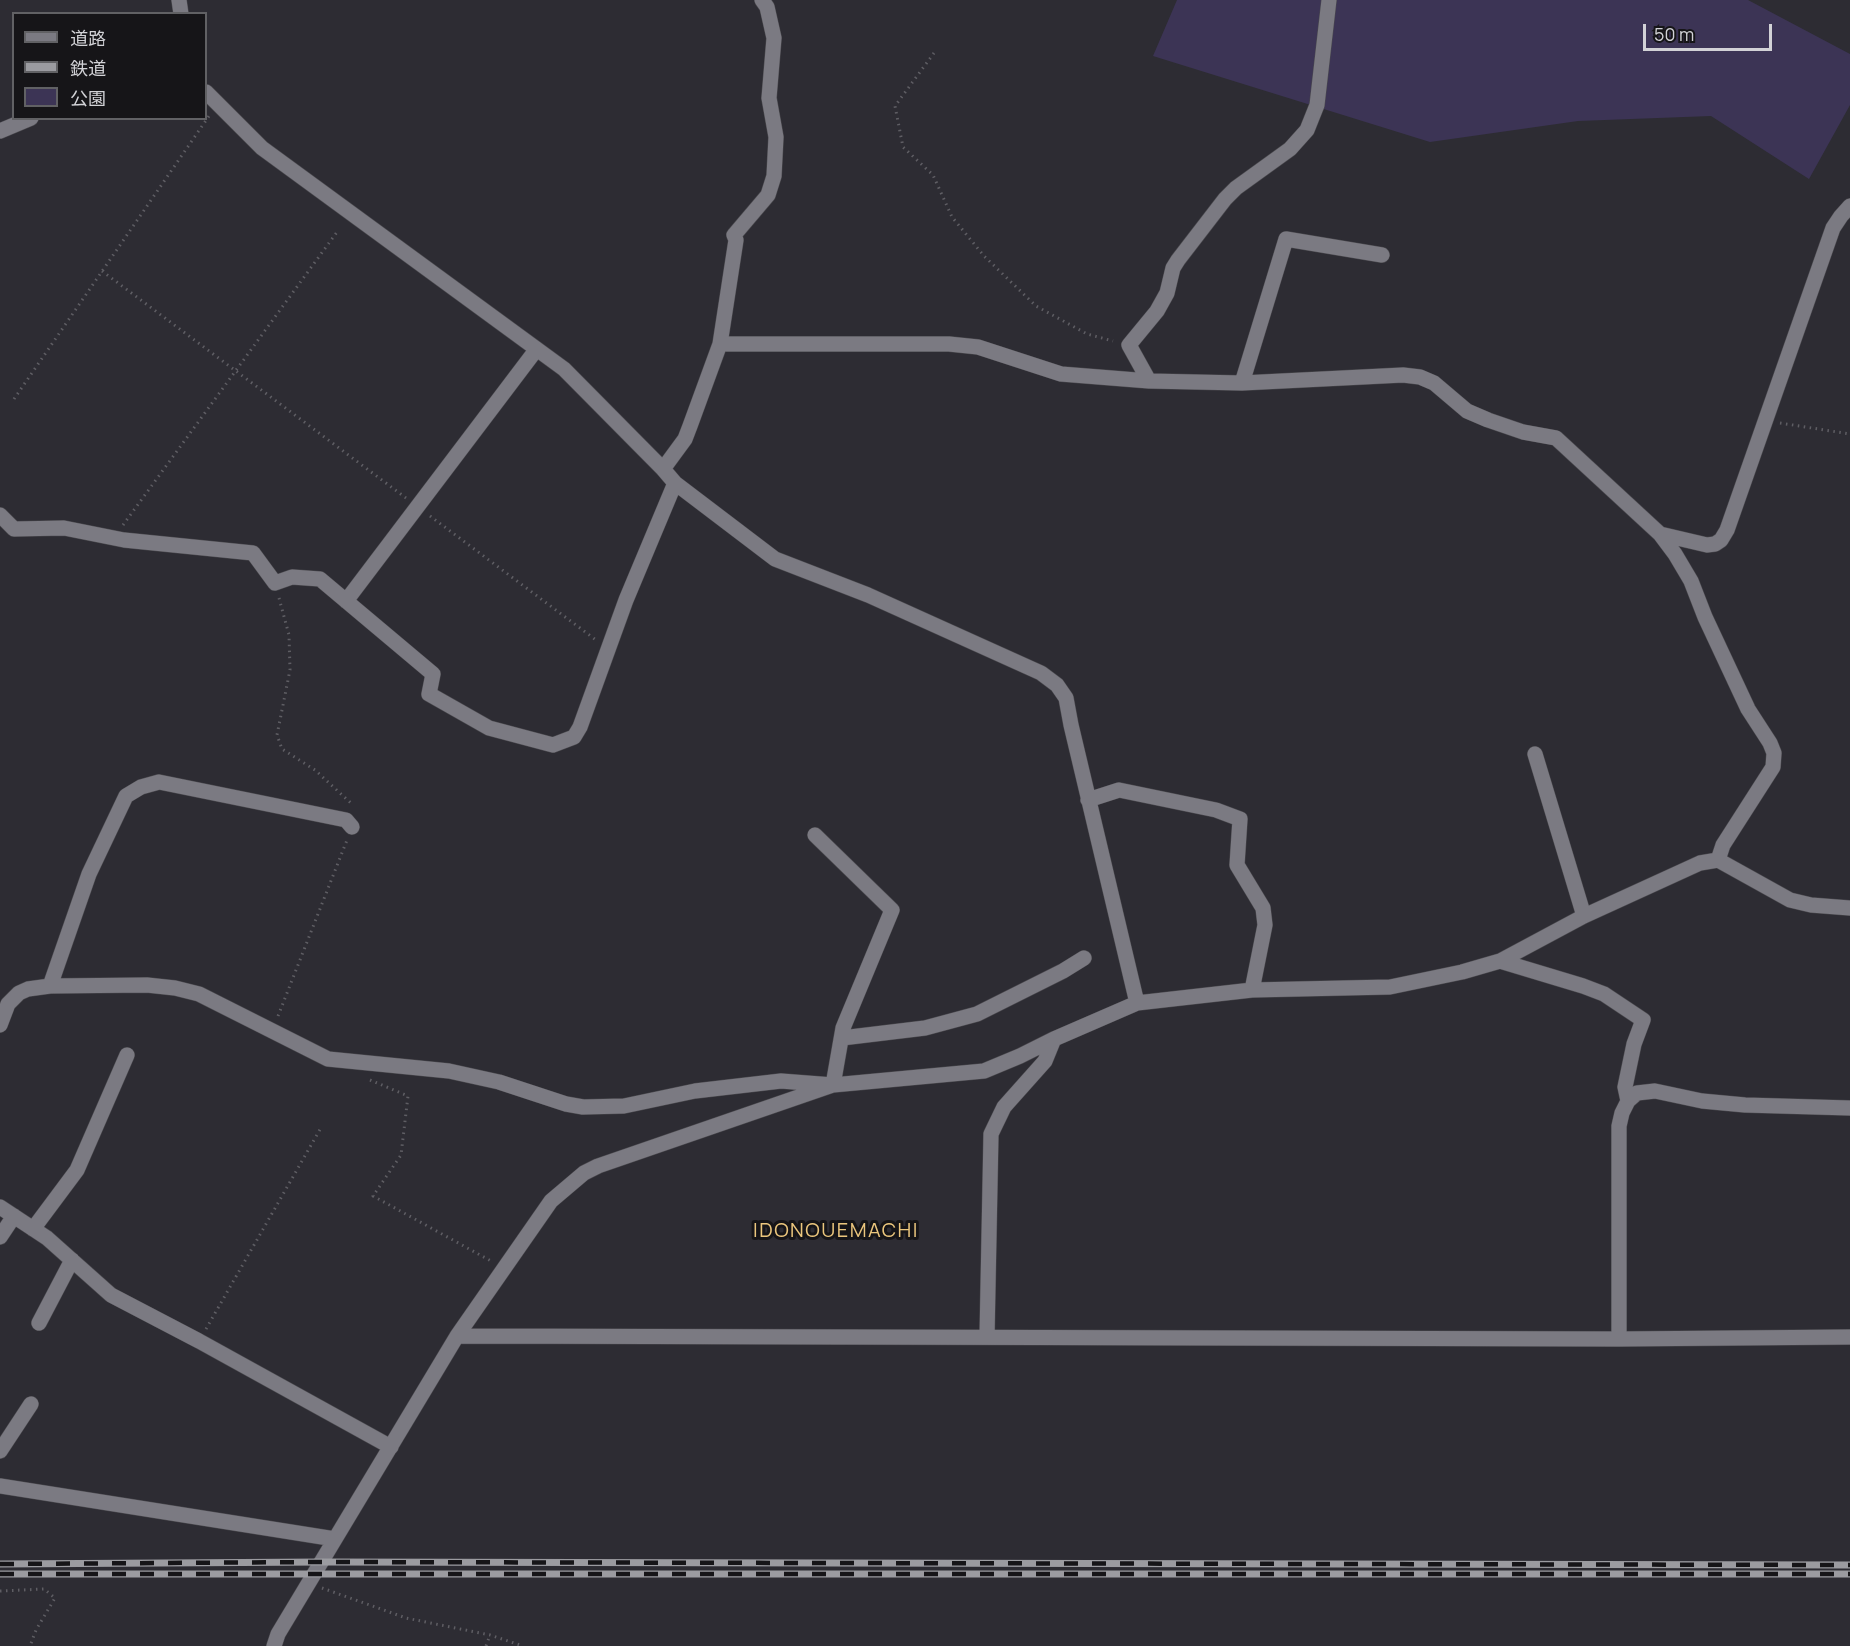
<!DOCTYPE html>
<html>
<head>
<meta charset="utf-8">
<style>
	body { margin:0 }
	#map { position:relative; width:1850px; height:1646px; overflow:hidden; background:#2d2c33; font-family:Manrope,"Noto Sans JP",sans-serif }
	canvas { display:block }
	.legend { position:absolute; left:12px; top:12px; width:195px; height:108px; box-sizing:border-box; background:#161518; border:2px solid #616164; margin:0; padding:8px 10px; list-style:none; font-size:18px; color:#d2d2d6 }
	.legend li { display:flex; align-items:center; gap:12px; height:30px }
	.legend b { width:30px; border:2px solid #616164 }
	.scale { position:absolute; left:1643px; top:24px; width:129px; height:27px; box-sizing:border-box; border:3px solid #d2d2d6; border-top:0; padding-left:8px; font-size:18px; line-height:21px; white-space:nowrap; color:#d2d2d6; -webkit-text-stroke:4px #161518; paint-order:stroke }
</style>
</head>
<body>
<div id="map">
<canvas width="1850" height="1646"></canvas>
<ul class="legend">
<li><b style="height:8px;background:#7b7a82"></b>道路</li>
<li><b style="height:8px;background:#9b9ba0"></b>鉄道</li>
<li><b style="height:16px;background:#3c3455"></b>公園</li>
</ul>
<div class="scale">50 m</div>
</div>
<script>
const g = document.querySelector('canvas').getContext('2d');
g.lineJoin = 'round';
function fill(path, color) {
  g.fillStyle = color;
  g.fill(path, 'evenodd');
}
function poly(rows) {
  const path = new Path2D();
  for (const r of rows) {
    path.moveTo(r[0], r[1]);
    for (let i = 2; i < r.length; i += 2) path.lineTo(r[i], r[i + 1]);
  }
  return path;
}
function trace(path, color, width, dash) {
  g.strokeStyle = color;
  g.lineWidth = width;
  g.lineCap = dash ? 'butt' : 'round';
  g.setLineDash(dash || []);
  g.stroke(path);
}
function write(font, color, halo, rows, align = 'center') {
  g.font = font + ' Manrope,sans-serif';
  g.lineWidth = 6;
  g.setLineDash([]);
  g.textBaseline = 'middle';
  g.strokeStyle = halo;
  g.fillStyle = color;
  for (const [text, x, y, turn = 0] of rows) {
    g.save();
    g.translate(x, y);
    g.rotate((+turn || 0) * Math.PI / 180);
    g.textAlign = isNaN(turn) ? turn : align;
    if (halo) g.strokeText(text, 0, 0);
    g.fillText(text, 0, 0);
    g.restore();
  }
}
fill(poly([
	[1177,0,1748,0,1850,54,1850,105,1809,179,1711,116,1578,121,1430,142,1153,56]
]), '#3c3455');
const street = poly([
	[179,0,181,14],
	[206,92,262,148,564,369,663,469,675,483,775,559,868,595,1041,673,1057,685,1066,698,1071,725,1137,1003],
	[0,131,31,118],
	[720,344,949,344,978,347,1061,374,1149,381,1242,383,1403,375,1420,377,1434,383,1467,411,1488,420,1523,432,1556,438,1660,534,1675,554,1691,581,1705,617,1748,709,1770,743,1774,753,1773,767,1723,845,1718,860],
	[1149,381,1129,345,1157,311,1167,293,1173,268,1178,260,1225,199,1236,188,1290,149,1307,130,1317,105,1329,0],
	[1242,383,1286,239,1382,255],
	[663,469,685,439,690,426,720,344,736,240,734,235,768,195,774,176,776,137,769,98,774,38,767,7,762,0],
	[0,515,14,529,64,528,124,540,253,553,275,583,292,577,320,579,433,674,429,694,489,728,553,745,574,737,580,727,626,600,675,483],
	[1660,534,1707,545,1715,544,1721,540,1727,530,1833,228,1841,216,1850,206],
	[346,601,536,350],
	[1535,754,1584,916],
	[1088,800,1119,790,1216,810,1240,819,1237,865,1263,908,1265,925,1252,990],
	[1500,961,1583,986,1604,994,1643,1020,1634,1044,1625,1087,1628,1101],
	[50,986,89,874,126,796,141,787,159,782,346,820,352,827],
	[0,1025,8,1004,19,993,28,989,50,986,147,985,175,988,199,994,328,1059,449,1071,499,1082,566,1104,583,1107,624,1106,695,1091,781,1081,833,1085,843,1028,892,910,815,835],
	[842,1038,925,1028,977,1014,1063,971,1084,958],
	[0,1207,47,1238,111,1295,199,1341,391,1447],
	[33,1229,77,1170,127,1055],
	[0,1237,14,1216],
	[39,1323,72,1260],
	[457,1336,1619,1339,1850,1337],
	[987,1337,991,1134,1004,1107,1045,1061,1054,1039],
	[1619,1339,1619,1126,1622,1113,1628,1101,1637,1093,1655,1091,1702,1101,1745,1105,1850,1108],
	[0,1451,31,1404],
	[0,1486,335,1539],
	[274,1646,278,1634,457,1336,551,1201,584,1173,598,1166,833,1085,984,1071,1020,1056,1054,1039,1137,1003,1252,990,1390,987,1462,972,1500,961,1584,916,1700,863,1718,860,1790,900,1811,905,1850,908]
]);
trace(street, '#4b4a4f', 16);
trace(poly([
	[934,53,895,106,903,147,933,175,952,217,984,256,1036,306,1087,334,1113,341],
	[102,271,406,498],
	[14,399,209,116],
	[1780,423,1850,434],
	[430,516,596,640],
	[123,525,337,232],
	[279,598,289,635,290,670,277,735,282,749,315,770,353,805],
	[278,1016,347,840],
	[370,1080,408,1096,401,1155,373,1196,491,1261],
	[206,1329,322,1126],
	[322,1588,406,1618,490,1635,523,1646],
	[0,1591,44,1589,55,1598,36,1630,30,1646],
	[486,1646,490,1635]
]), '#5f5e64', 3, [1.5, 4.5]);
trace(street, '#7b7a82', 15);
const rail = poly([
	[0,1564,322,1562,1850,1565],
	[0,1574,1850,1574]
]);
trace(rail, '#9b9ba0', 7);
trace(rail, '#161518', 4.5, [14]);
g.letterSpacing = '1.5px';
write('20px', '#ebc67d', '#161518', [
	["IDONOUEMACHI",836,1231]
]);
g.letterSpacing = '0px';
</script>
</body>
</html>
